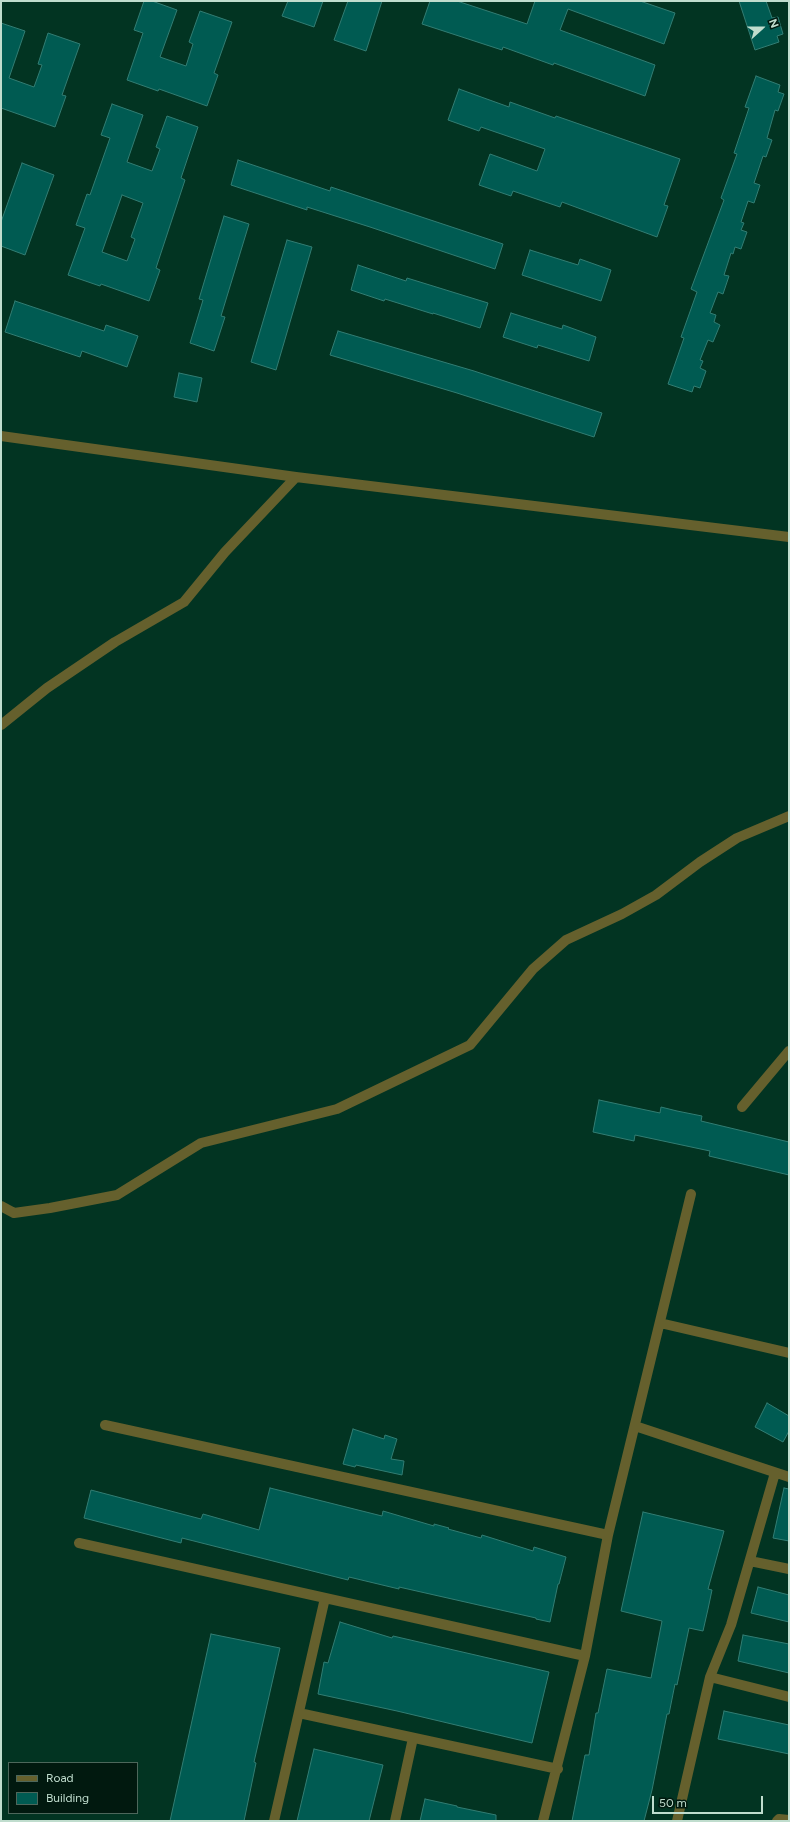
<!DOCTYPE html>
<html>
<head>
<meta charset="utf-8">
<style>
	body { margin:0 }
	#map { position:relative; width:790px; height:1822px; overflow:hidden; background:#023422; font-family:Figtree,sans-serif }
	canvas { display:block }
	.frame { position:absolute; inset:0; border:2px solid #c0ddce; pointer-events:none }
	.legend { position:absolute; left:8px; top:1762px; width:130px; height:52px; box-sizing:border-box; background:#01190f; border:1px solid #4d675b; margin:0; padding:5px 7px; list-style:none; font-size:12px; color:#c0ddce }
	.legend li { display:flex; align-items:center; gap:8px; height:20px }
	.legend b { width:20px; border:1px solid #4d675b }
	.north { position:absolute; left:742px; top:8px; width:40px; height:40px; -webkit-text-stroke:3px #01190f; paint-order:stroke; rotate:69deg; font-size:11px; font-weight:700; line-height:16px; text-align:center; color:#c0ddce }
	.north::after { content:''; display:block; margin:auto; width:14px; height:18px; background:#c0ddce; clip-path:polygon(50% 0,100% 100%,50% 72%,0 100%) }
	.scale { position:absolute; left:652px; top:1796px; width:111px; height:18px; box-sizing:border-box; border:2px solid #c0ddce; border-top:0; padding-left:5px; font-size:12px; line-height:14px; white-space:nowrap; color:#c0ddce; -webkit-text-stroke:3px #01190f; paint-order:stroke }
</style>
</head>
<body>
<div id="map">
<canvas width="790" height="1822"></canvas>
<div class="frame"></div>
<ul class="legend">
<li><b style="height:5px;background:#65602d"></b>Road</li>
<li><b style="height:11px;background:#005b52"></b>Building</li>
</ul>
<div class="north">N</div>
<div class="scale">50 m</div>
</div>
<script>
const g = document.querySelector('canvas').getContext('2d');
g.lineJoin = 'round';
function fill(path, color) {
  g.fillStyle = color;
  g.fill(path, 'evenodd');
}
function poly(rows) {
  const path = new Path2D();
  for (const r of rows) {
    path.moveTo(r[0], r[1]);
    for (let i = 2; i < r.length; i += 2) path.lineTo(r[i], r[i + 1]);
  }
  return path;
}
function trace(path, color, width, dash) {
  g.strokeStyle = color;
  g.lineWidth = width;
  g.lineCap = dash ? 'butt' : 'round';
  g.setLineDash(dash || []);
  g.stroke(path);
}
const building = poly([
	[144,1,152,1,177,10,160,57,186,66,193,44,189,42,200,11,232,22,214,73,218,75,207,106,159,89,158,91,127,80,143,33,134,30,144,1],
	[288,1,323,1,314,27,282,16,288,1],
	[348,1,382,1,366,51,334,40,348,1],
	[430,1,457,1,527,24,535,1,640,1,675,13,664,44,568,9,560,30,655,65,645,96,554,63,553,65,503,47,502,50,422,24,430,1],
	[739,1,766,1,772,18,778,17,783,34,777,36,779,42,755,50,739,1],
	[1,23,25,31,9,78,34,87,42,65,38,64,48,33,80,44,62,95,66,96,55,127,1,108,1,23],
	[756,76,780,85,778,92,784,94,778,111,775,110,767,138,772,140,766,157,763,156,754,183,760,185,754,203,748,201,741,222,744,223,741,230,747,232,741,249,735,247,733,254,731,253,724,275,729,276,723,294,718,292,710,313,716,315,714,322,720,325,713,342,708,340,700,360,703,361,700,368,706,371,700,388,694,386,692,392,668,384,684,338,681,337,697,292,691,289,724,200,721,198,737,154,734,153,749,108,745,107,756,76],
	[459,89,509,107,510,102,555,118,556,116,680,159,664,205,668,206,657,237,562,202,560,207,513,191,511,196,479,185,490,154,537,171,545,149,481,127,479,131,448,120,459,89],
	[112,104,143,115,127,162,152,171,160,149,156,147,167,116,198,127,181,178,185,180,156,268,160,270,149,301,101,284,100,286,68,275,85,228,76,225,87,194,90,195,110,138,101,135,112,104],
	[122,195,143,203,131,237,135,239,127,261,102,252,122,195],
	[238,160,330,191,331,187,503,244,495,269,370,227,307,207,307,210,231,185,238,160],
	[22,163,54,175,25,255,1,246,1,222,22,163],
	[224,216,249,224,221,316,225,317,214,351,190,343,203,300,199,299,224,216],
	[287,240,312,247,276,370,251,362,287,240],
	[530,250,578,265,580,259,611,270,601,301,522,275,530,250],
	[358,265,406,281,407,278,488,303,480,328,433,313,433,314,385,299,384,301,351,290,358,265],
	[15,301,104,331,106,325,138,336,127,367,82,351,80,357,5,332,15,301],
	[511,313,562,329,563,325,596,337,589,361,538,345,537,348,503,337,511,313],
	[338,331,474,371,602,413,594,437,457,393,330,355,338,331],
	[179,373,202,378,197,402,174,397,179,373],
	[599,1100,660,1113,661,1107,677,1111,702,1116,701,1121,789,1142,789,1175,709,1156,710,1151,635,1135,634,1141,593,1132,599,1100],
	[767,1403,789,1416,789,1431,783,1442,755,1427,767,1403],
	[353,1429,384,1439,385,1435,397,1439,391,1459,404,1461,402,1475,356,1465,355,1467,343,1464,353,1429],
	[270,1488,382,1516,383,1511,434,1526,434,1524,449,1528,448,1529,481,1538,482,1535,533,1551,534,1547,566,1557,559,1584,558,1584,550,1622,536,1619,536,1618,399,1587,399,1589,349,1577,348,1580,182,1538,181,1543,84,1518,91,1490,201,1519,203,1514,259,1530,270,1488],
	[784,1488,789,1489,789,1541,773,1538,784,1488],
	[643,1512,724,1531,708,1589,712,1590,708,1609,703,1631,689,1628,677,1685,675,1684,669,1714,667,1714,652,1790,644,1821,572,1821,585,1755,589,1755,596,1713,598,1713,607,1669,651,1678,662,1621,621,1611,643,1512],
	[758,1587,789,1595,789,1622,751,1613,758,1587],
	[340,1622,392,1638,393,1636,549,1672,532,1743,397,1711,318,1694,324,1662,328,1663,340,1622],
	[211,1634,280,1648,254,1762,256,1763,244,1821,170,1821,211,1634],
	[743,1635,789,1644,789,1673,738,1661,743,1635],
	[724,1711,789,1725,789,1754,718,1739,724,1711],
	[314,1749,383,1765,369,1821,297,1821,314,1749],
	[425,1799,457,1806,457,1807,496,1815,496,1821,420,1821,425,1799]
]);
fill(building, '#005b52');
trace(building, '#327d73', 1);
trace(poly([
	[1,436,296,477,789,537],
	[1,725,47,688,115,642,184,602,225,552,296,477],
	[742,1107,789,1051],
	[1,1206,14,1213,50,1208,117,1195,201,1143,337,1109,470,1045,533,969,566,940,622,914,656,895,700,862,737,838,789,816],
	[660,1323,789,1353],
	[105,1425,608,1535],
	[635,1426,789,1477],
	[79,1543,585,1656],
	[750,1561,789,1569],
	[710,1677,789,1697],
	[299,1713,558,1769],
	[274,1821,325,1598],
	[395,1821,413,1738],
	[543,1821,585,1656,608,1535,691,1194],
	[677,1821,710,1677,731,1625,775,1473],
	[777,1821,779,1819,789,1820]
]), '#65602d', 10);
</script>
</body>
</html>
